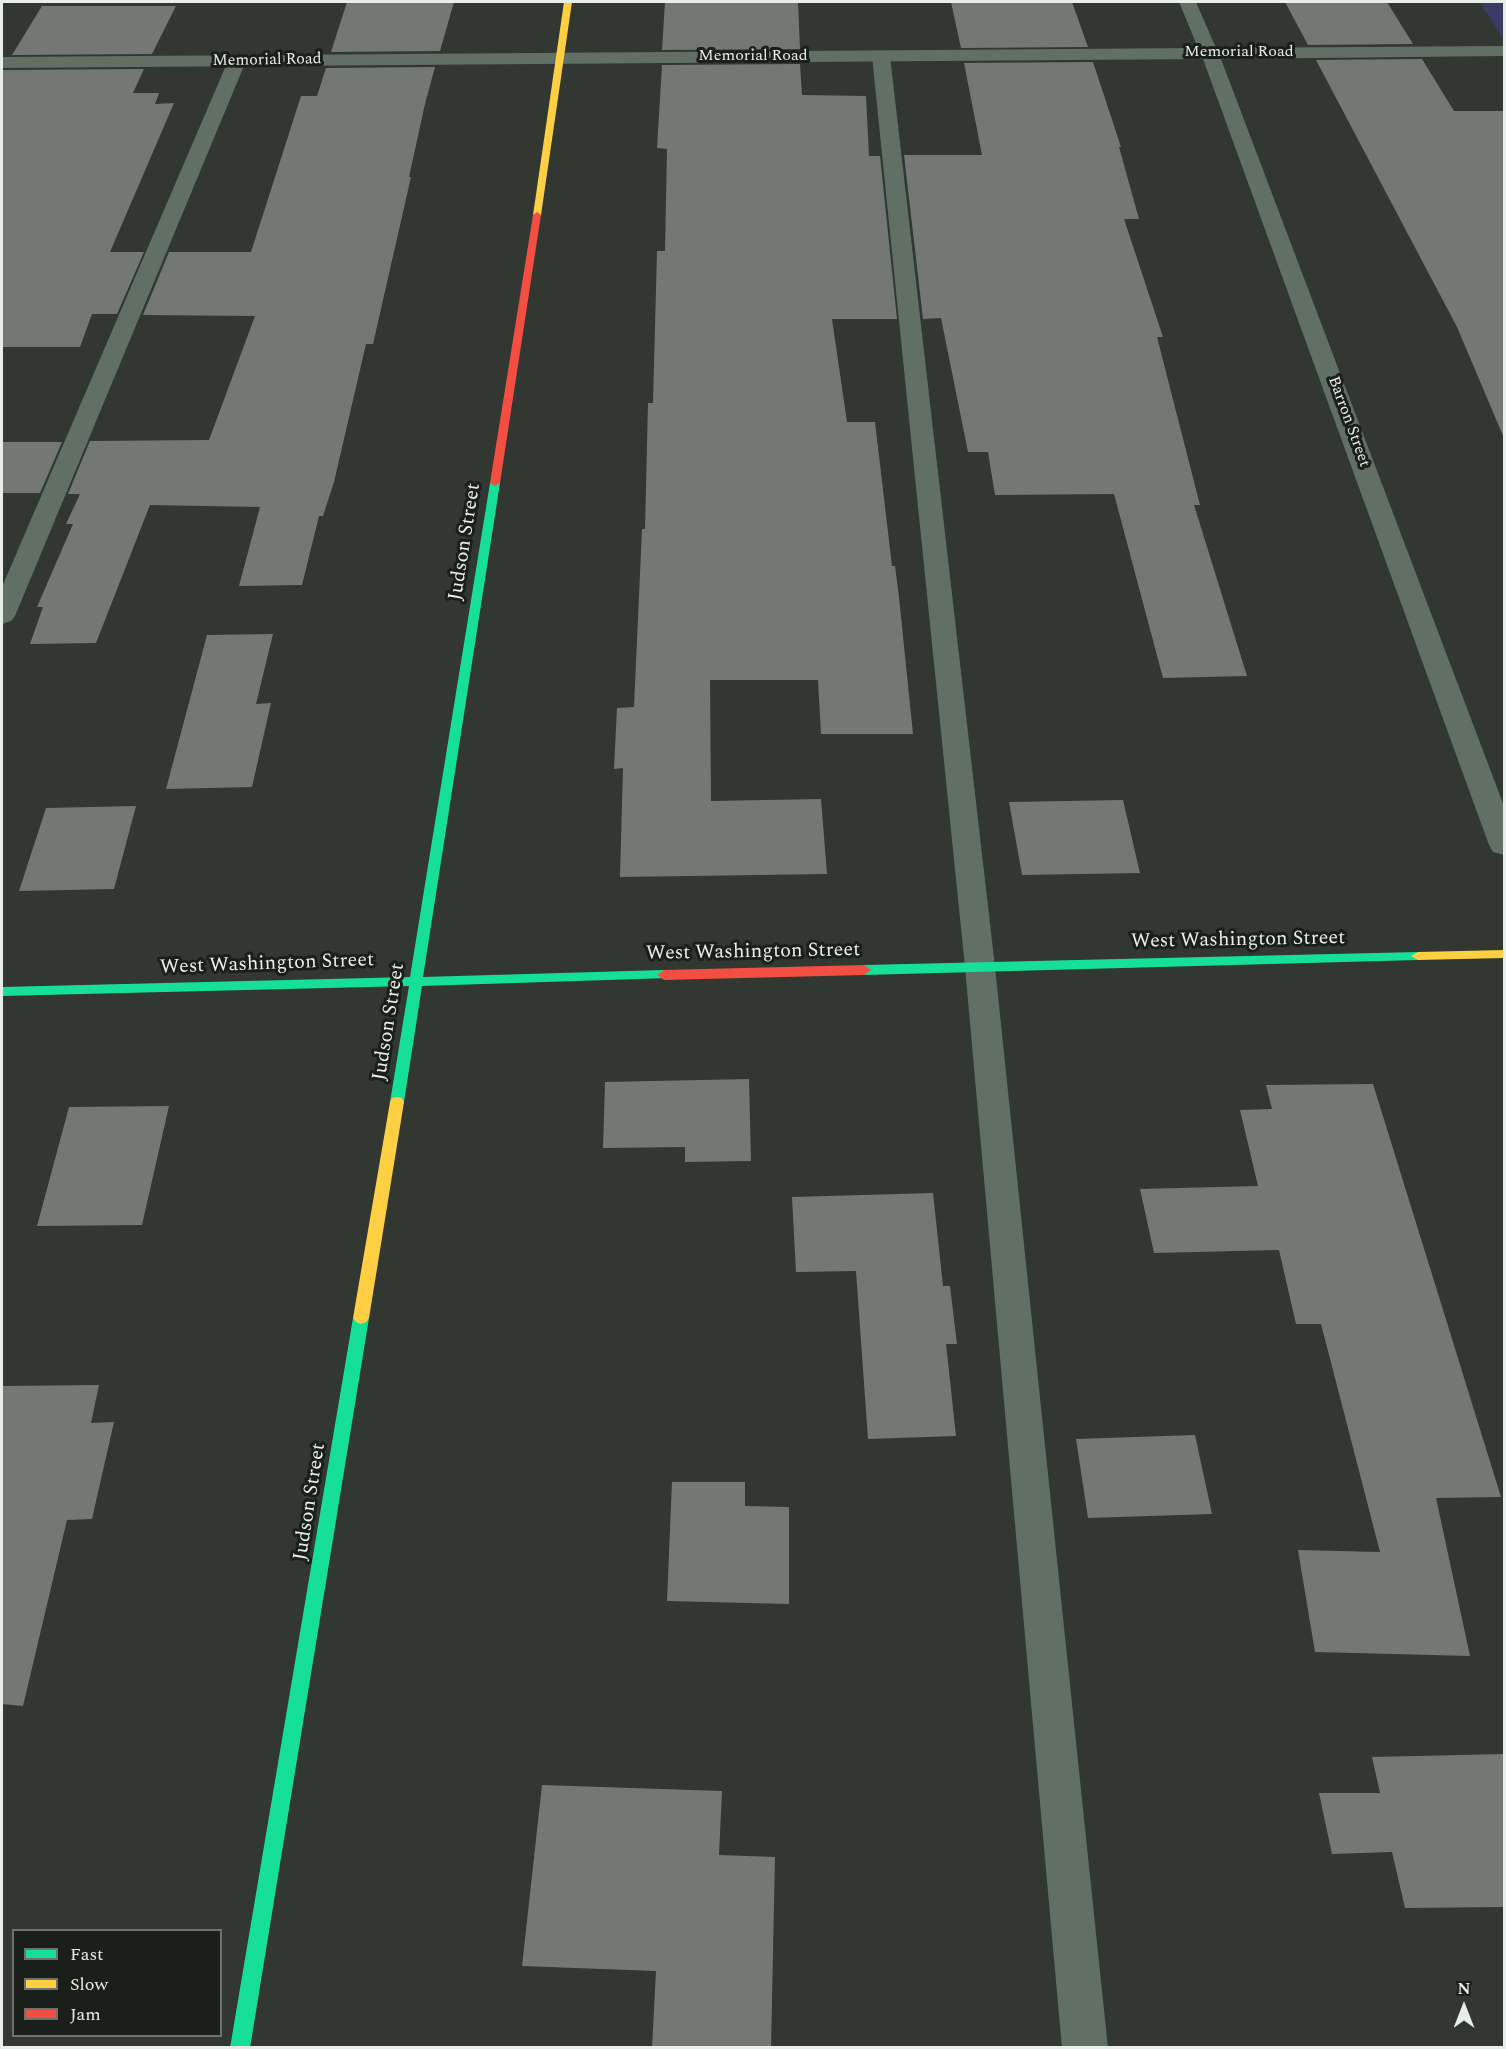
<!DOCTYPE html>
<html>
<head>
<meta charset="utf-8">
<style>
	body { margin:0 }
	#map { position:relative; width:1506px; height:2049px; overflow:hidden; background:#323732; font-family:Spectral,serif }
	canvas { display:block }
	.frame { position:absolute; inset:0; border:3px solid #e8efe9; pointer-events:none }
	.legend { position:absolute; left:12px; top:1929px; width:210px; height:108px; box-sizing:border-box; background:#1b1f1b; border:2px solid #6d726d; margin:0; padding:8px 10px; list-style:none; font-size:18px; color:#e8efe9 }
	.legend li { display:flex; align-items:center; gap:12px; height:30px }
	.legend b { width:30px; border:2px solid #6d726d }
	.north { position:absolute; left:1434px; top:1977px; width:60px; height:60px; -webkit-text-stroke:4px #1b1f1b; paint-order:stroke; rotate:0deg; font-size:16px; font-weight:700; line-height:24px; text-align:center; color:#e8efe9 }
	.north::after { content:''; display:block; margin:auto; width:21px; height:27px; background:#e8efe9; clip-path:polygon(50% 0,100% 100%,50% 72%,0 100%) }
</style>
</head>
<body>
<div id="map">
<canvas width="1506" height="2049"></canvas>
<div class="frame"></div>
<ul class="legend">
<li><b style="height:8px;background:#16e098"></b>Fast</li>
<li><b style="height:8px;background:#ffcf43"></b>Slow</li>
<li><b style="height:8px;background:#f24e42"></b>Jam</li>
</ul>
<div class="north">N</div>
</div>
<script>
const g = document.querySelector('canvas').getContext('2d');
g.lineJoin = 'round';
function fill(path, color) {
  g.fillStyle = color;
  g.fill(path, 'evenodd');
}
function poly(rows) {
  const path = new Path2D();
  for (const r of rows) {
    path.moveTo(r[0], r[1]);
    for (let i = 2; i < r.length; i += 2) path.lineTo(r[i], r[i + 1]);
  }
  return path;
}
function write(font, color, halo, rows, align = 'center') {
  g.font = font + ' Spectral,serif';
  g.lineWidth = 6;
  g.setLineDash([]);
  g.textBaseline = 'middle';
  g.strokeStyle = halo;
  g.fillStyle = color;
  for (const [text, x, y, turn = 0] of rows) {
    g.save();
    g.translate(x, y);
    g.rotate((+turn || 0) * Math.PI / 180);
    g.textAlign = isNaN(turn) ? turn : align;
    if (halo) g.strokeText(text, 0, 0);
    g.fillText(text, 0, 0);
    g.restore();
  }
}
fill(poly([
	[1480,2,1504,2,1504,40]
]), '#3b3b68');
fill(poly([
	[347,2,454,2,440,51,331,52],
	[665,2,798,2,800,49,662,50],
	[951,2,1072,2,1088,47,961,48],
	[1285,2,1387,2,1413,44,1308,45],
	[42,6,176,6,152,54,12,55],
	[1422,59,1454,111,1504,111,1504,438,1457,327,1316,60],
	[1093,62,1121,147,1119,147,1139,219,1124,219,1163,337,1157,337,1200,505,1194,505,1247,676,1163,678,1114,494,995,495,988,452,968,452,941,318,923,319,904,155,982,155,964,63],
	[800,64,802,95,866,96,869,156,880,156,897,319,832,319,847,422,875,422,892,566,895,566,899,597,913,734,821,734,818,680,710,680,711,801,821,799,827,874,620,877,623,768,614,769,617,708,634,707,642,529,645,529,648,403,653,403,657,251,665,251,667,149,657,148,662,65],
	[435,67,425,104,409,177,411,177,373,344,366,344,334,482,323,516,319,516,302,585,239,586,260,507,150,505,96,643,30,644,43,607,37,607,73,524,66,524,80,494,68,494,90,441,209,440,255,316,143,315,169,252,251,252,301,96,317,96,326,68],
	[144,69,133,93,159,93,155,104,174,103,110,252,144,252,117,314,92,314,80,347,2,347,2,73,3,70],
	[2,442,62,442,40,493,2,493],
	[273,634,256,704,271,703,252,787,166,789,207,635],
	[1123,800,1140,873,1022,875,1009,802],
	[136,806,114,889,19,891,46,808],
	[749,1079,751,1161,685,1162,685,1147,603,1148,605,1082],
	[1373,1084,1501,1497,1436,1498,1470,1656,1315,1652,1298,1550,1380,1552,1321,1324,1296,1324,1279,1250,1154,1253,1140,1189,1258,1186,1240,1110,1272,1109,1266,1085],
	[169,1106,142,1225,37,1226,69,1107],
	[933,1193,943,1286,950,1286,957,1344,946,1344,956,1436,868,1439,856,1271,796,1272,792,1197],
	[99,1385,91,1423,114,1422,92,1519,67,1520,23,1706,2,1704,2,1386],
	[1195,1435,1212,1514,1088,1518,1076,1439],
	[672,1482,745,1482,745,1506,789,1507,789,1604,667,1601],
	[1504,1754,1504,1907,1405,1908,1392,1852,1332,1854,1319,1793,1380,1793,1372,1757],
	[542,1785,722,1791,719,1855,775,1857,771,2048,652,2048,656,1971,522,1966]
]), '#737874');
fill(poly([
	[881,51,887,52,890,56,995,967,1108,2048,1062,2048,965,967,872,56,875,52,881,51],
	[237,56,243,57,246,61,15,616,11,621,2,624,2,587,228,61,231,57,237,56]
]), '#626f64');
fill(poly([
	[1179,2,1196,2,1216,48,1504,46,1504,56,1221,59,1504,806,1504,855,1493,852,1489,845,1203,59,2,68,2,57,1198,48,1179,2]
]), '#626f64');
fill(poly([
	[495,480,500,483,423,977,664,970,671,975,669,978,422,986,404,1102,402,1106,397,1107,392,1106,390,1102,409,986,2,996,2,987,410,977,490,483,495,480],
	[1418,952,1425,956,1418,960,864,975,857,970,864,965,1418,952],
	[361,1312,366,1314,369,1318,250,2048,230,2048,353,1318,356,1314,361,1312]
]), '#16e098');
fill(poly([
	[564,2,572,2,541,215,537,218,533,215,564,2],
	[1504,950,1504,958,1418,960,1411,956,1418,952,1504,950],
	[397,1097,402,1098,404,1102,369,1318,366,1322,361,1324,356,1322,353,1318,390,1102,392,1098,397,1097]
]), '#ffcf43');
fill(poly([
	[537,212,541,215,500,483,495,486,490,483,533,215,537,212],
	[864,965,871,970,864,975,664,980,657,975,664,970,864,965]
]), '#f24e42');
write('16px', '#e8efe9', '#1b1f1b', [
	["Memorial Road",1239,53],
	["Memorial Road",753,57],
	["Memorial Road",267,61,-1],
	["Barron Street",1348,422,70]
]);
write('20px', '#e8efe9', '#1b1f1b', [
	["Judson Street",466,542,-81],
	["West Washington Street",1238,941,-1],
	["West Washington Street",753,953,-1],
	["West Washington Street",267,965,-2],
	["Judson Street",390,1022,-81],
	["Judson Street",311,1502,-81]
]);
</script>
</body>
</html>
